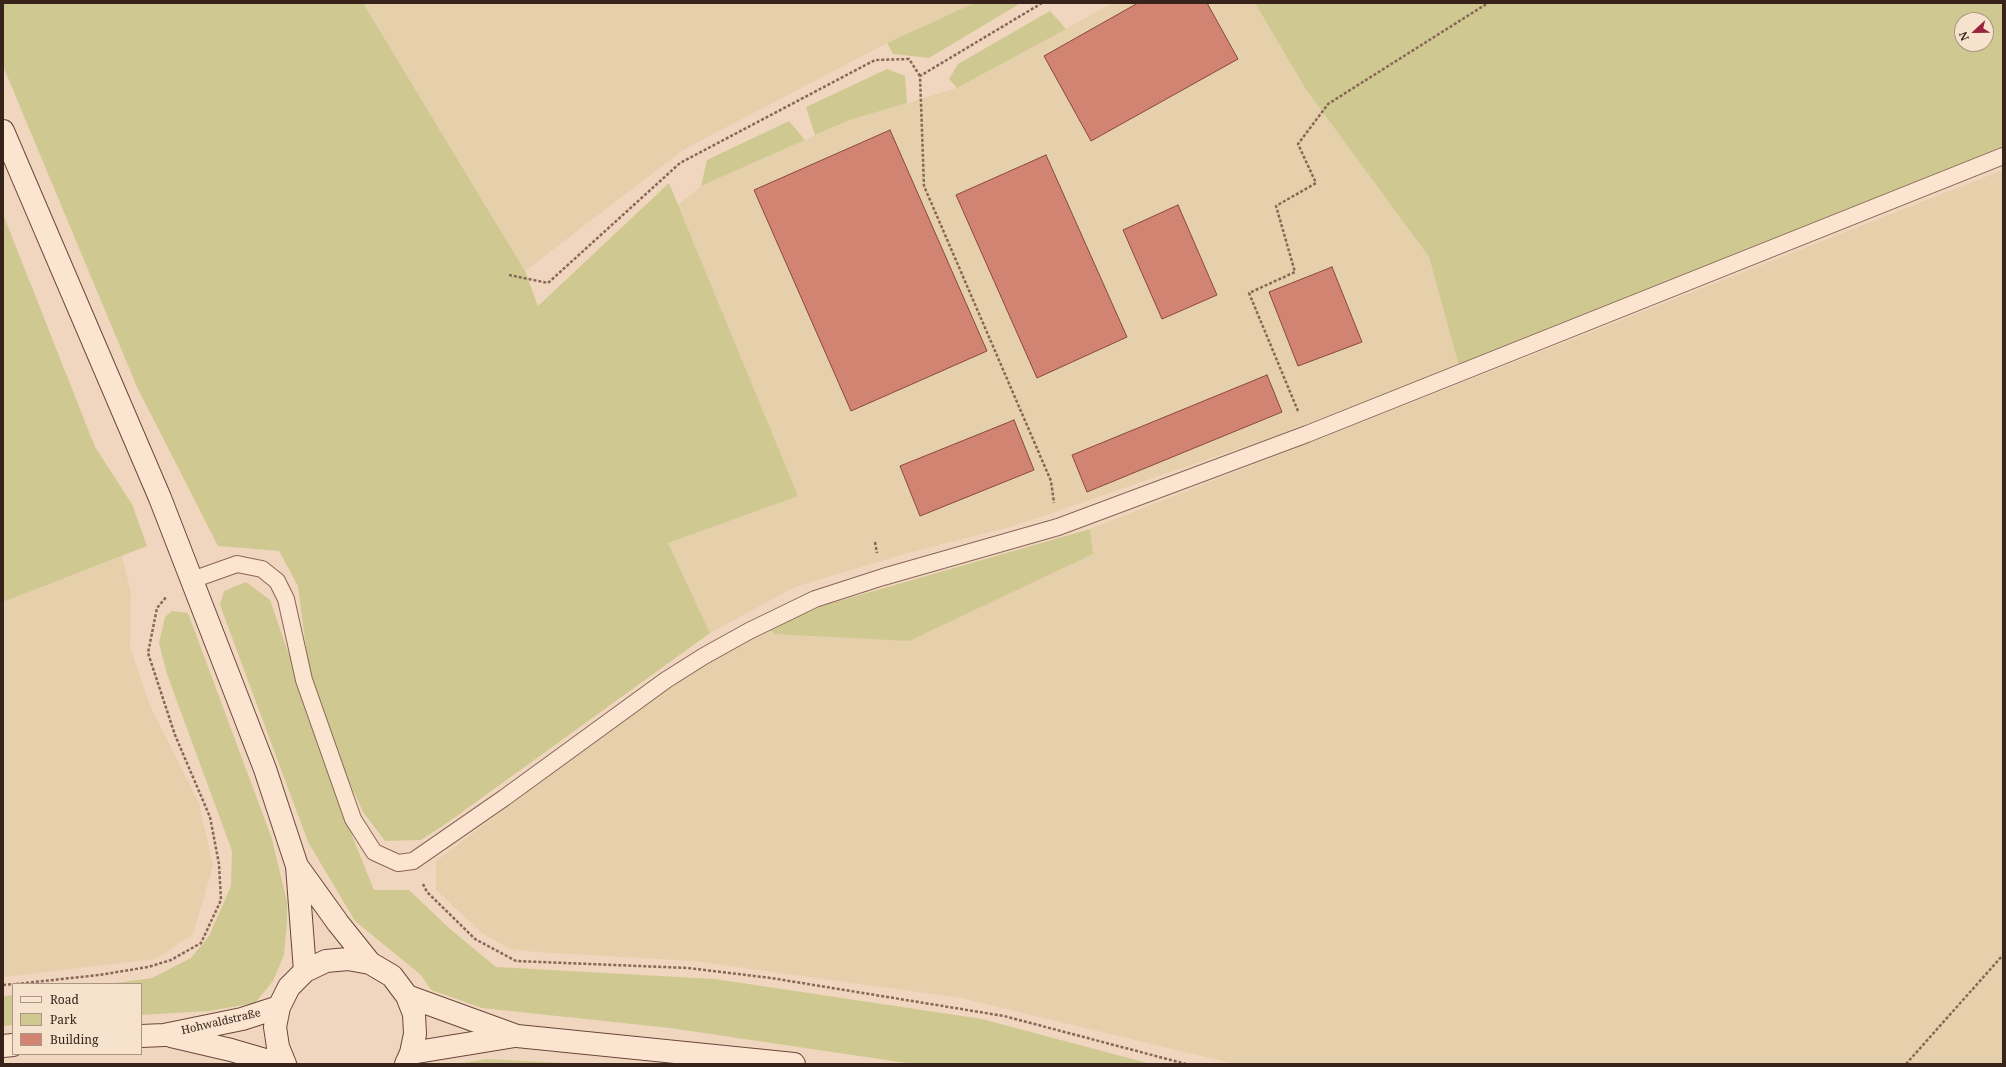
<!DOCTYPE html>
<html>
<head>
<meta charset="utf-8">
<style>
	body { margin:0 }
	#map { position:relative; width:2006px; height:1067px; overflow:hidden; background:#f0d6be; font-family:"Noto Serif",serif }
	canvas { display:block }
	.frame { position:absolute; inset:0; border:4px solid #38231b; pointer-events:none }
	.legend { position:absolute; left:12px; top:983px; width:130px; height:72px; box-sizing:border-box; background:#f7e2ce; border:1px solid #ab9686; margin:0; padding:5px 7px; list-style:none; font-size:12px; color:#38231b }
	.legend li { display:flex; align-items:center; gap:8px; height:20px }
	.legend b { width:20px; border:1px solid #ab9686 }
	.north { position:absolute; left:1954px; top:12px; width:40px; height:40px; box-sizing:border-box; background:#f7e2ce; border:1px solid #ab9686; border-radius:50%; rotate:248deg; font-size:11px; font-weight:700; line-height:16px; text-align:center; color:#38231b }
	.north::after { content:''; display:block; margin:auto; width:14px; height:18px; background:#9c223d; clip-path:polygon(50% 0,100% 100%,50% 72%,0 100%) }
</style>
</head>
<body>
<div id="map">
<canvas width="2006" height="1067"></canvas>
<div class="frame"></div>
<ul class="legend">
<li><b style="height:5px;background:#fbe5d1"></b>Road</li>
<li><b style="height:11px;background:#cfc991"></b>Park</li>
<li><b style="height:11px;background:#d18471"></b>Building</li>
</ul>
<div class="north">N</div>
</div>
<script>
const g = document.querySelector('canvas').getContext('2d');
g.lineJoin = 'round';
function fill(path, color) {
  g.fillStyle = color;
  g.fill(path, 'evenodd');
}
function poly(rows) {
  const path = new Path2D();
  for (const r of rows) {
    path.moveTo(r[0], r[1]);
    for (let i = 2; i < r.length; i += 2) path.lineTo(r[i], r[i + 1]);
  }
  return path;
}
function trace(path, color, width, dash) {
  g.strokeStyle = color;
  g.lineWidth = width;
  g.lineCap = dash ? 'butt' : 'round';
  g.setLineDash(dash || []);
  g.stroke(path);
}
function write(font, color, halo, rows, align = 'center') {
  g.font = font + ' "Noto Serif",serif';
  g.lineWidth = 3;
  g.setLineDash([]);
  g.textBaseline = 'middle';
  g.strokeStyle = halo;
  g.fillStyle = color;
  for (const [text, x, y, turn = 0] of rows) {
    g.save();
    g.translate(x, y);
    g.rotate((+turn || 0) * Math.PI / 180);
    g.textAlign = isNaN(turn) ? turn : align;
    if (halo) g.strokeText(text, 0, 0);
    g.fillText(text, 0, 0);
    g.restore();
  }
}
fill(poly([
	[363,3,974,3,887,43,683,150,525,271],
	[1113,3,1255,3,1305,88,1429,257,1459,366,1269,438,1014,526,908,553,795,587,710,633,668,543,797,495,678,205,701,186,850,120,957,88],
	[2003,170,2003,1064,1234,1064,961,998,693,961,535,952,511,949,483,934,436,890,436,861,683,675,769,628,1092,554,1090,529],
	[122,556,131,593,130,647,151,708,199,803,213,866,193,934,156,959,3,977,3,602]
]), '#e6d0ab');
fill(poly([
	[3,3,363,3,525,271,538,306,669,183,798,496,668,543,710,633,447,823,421,840,385,841,363,812,334,749,308,664,298,586,279,551,218,546,137,387,3,66],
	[974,3,1021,3,929,58,893,54,887,43],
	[1255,3,2003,3,2003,149,1459,366,1429,257,1305,88],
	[1962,20,1986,20,1986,44,1962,44],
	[1050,11,1066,29,957,88,949,79,958,64],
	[887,69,905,76,907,103,850,120,815,135,806,107],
	[789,121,805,140,701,186,707,160],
	[3,214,95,447,132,504,147,546,3,602],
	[1090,529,1093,554,909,641,774,634,769,628,825,605],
	[246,582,270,600,351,833,374,890,409,890,450,929,496,967,715,979,982,1019,1151,1064,913,1064,670,1028,482,1008,431,990,421,975,355,921,308,842,220,605,224,591],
	[172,611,188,613,272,839,287,902,287,922,284,955,273,981,255,1003,209,1011,141,1015,141,984,108,984,152,978,191,958,209,936,231,886,232,851,167,674,159,643,165,617],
	[13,995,13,1025,3,1026,3,996],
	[487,1059,584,1064,456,1064]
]), '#cfc991');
const building = poly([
	[1138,3,1207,3,1238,59,1091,141,1044,56,1138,3],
	[890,130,987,351,851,411,754,190,890,130],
	[1046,155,1127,337,1037,378,956,195,1046,155],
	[1178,205,1217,295,1162,319,1123,230,1178,205],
	[1332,267,1362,342,1298,366,1269,292,1332,267],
	[1267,375,1282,412,1087,492,1072,455,1267,375],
	[1014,420,1034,470,920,516,900,466,1014,420]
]);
fill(building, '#d18471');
trace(building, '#8a483a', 1);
const lane = poly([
	[192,580,237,564,262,569,277,581,286,599,304,680,353,819,374,852,398,863,413,861,504,798,666,680,704,656,749,631,815,599,883,577,1058,527,1307,434,2003,156]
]);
const secondary = poly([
	[3,131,160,498,265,769,297,866,305,971],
	[297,866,338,923,370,963],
	[407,996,517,1036,794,1064],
	[141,1036,164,1035,242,1019,279,1007],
	[171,1036,231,1050,279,1064],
	[3,1046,13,1045],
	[411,1053,515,1036],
	[285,1064,278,1047,275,1027,279,1007,289,987,305,971,326,961,348,959,370,963,392,976,407,996,414,1014,415,1034,411,1053,406,1064]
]);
trace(lane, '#896656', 18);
trace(secondary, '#6b4739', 24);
trace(poly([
	[1042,3,920,76,924,186,1051,481,1054,503],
	[509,275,548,283,680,163,875,60,909,59,920,76],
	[1298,411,1249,293,1295,272,1276,206,1316,183,1298,144,1328,104,1488,3],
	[875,542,877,553],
	[423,884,427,892,475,939,516,961,688,968,771,978,1004,1016,1186,1064],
	[16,984,99,975,148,967,171,960,201,943,221,900,219,864,210,817,175,735,148,653,157,608,167,596],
	[3,985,13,984],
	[1906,1064,2003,955]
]), '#896656', 2.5, [3, 2]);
trace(lane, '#fbe5d1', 16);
trace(secondary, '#fbe5d1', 22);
write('11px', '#38231b', '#f7e2ce', [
	["Hohwaldstraße",221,1022,-13]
]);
</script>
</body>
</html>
